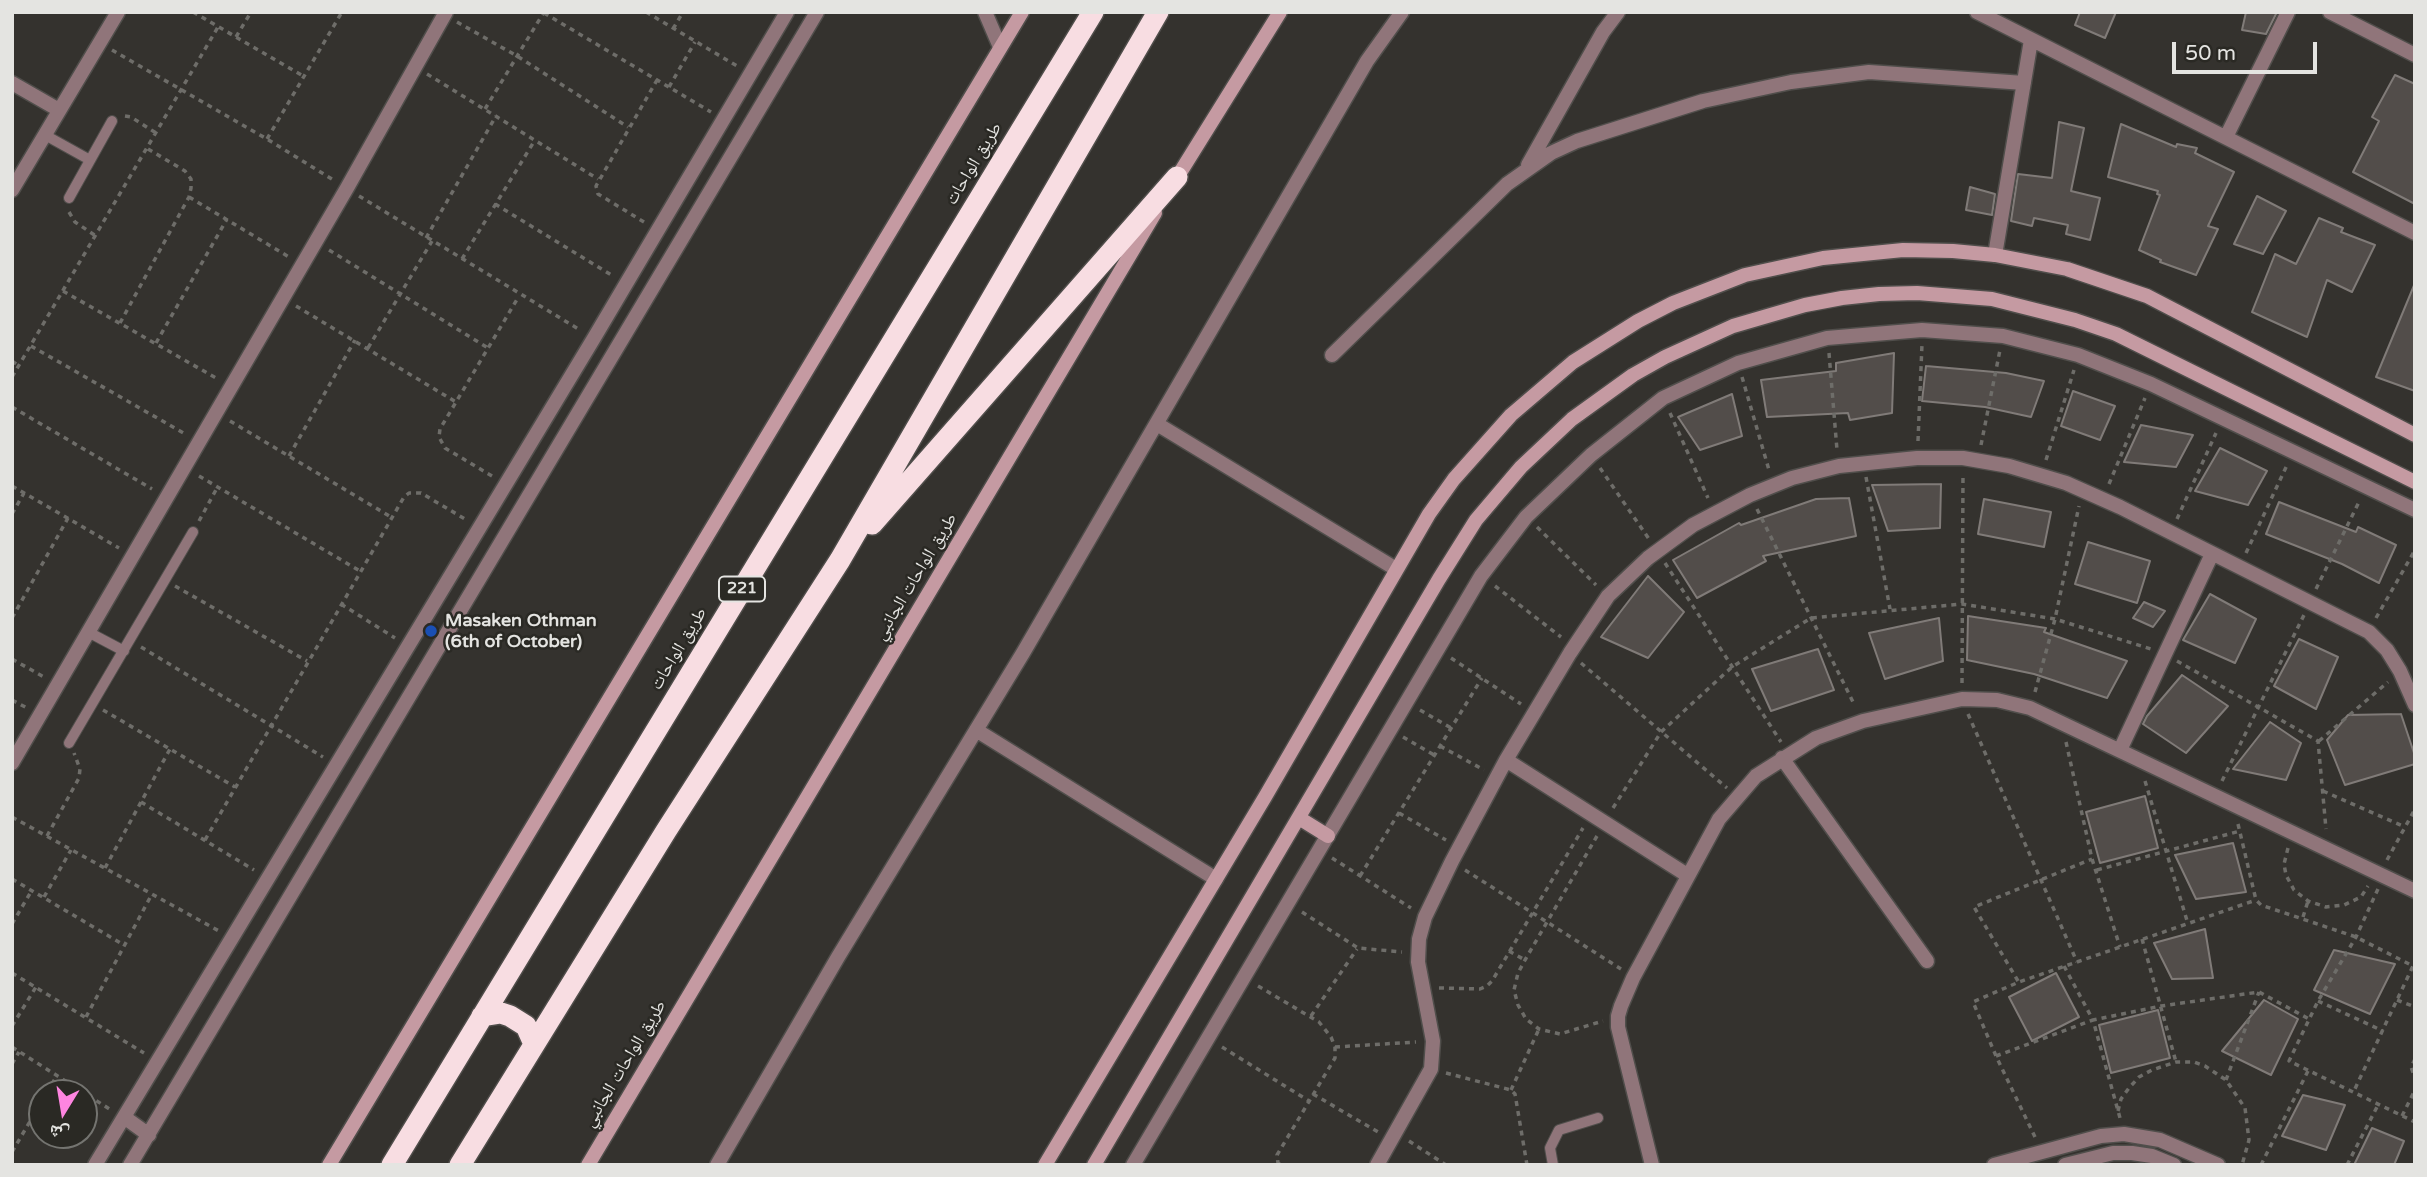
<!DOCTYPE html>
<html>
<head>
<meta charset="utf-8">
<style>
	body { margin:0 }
	#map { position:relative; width:2427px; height:1177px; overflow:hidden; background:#34322e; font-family:"Varela Round","Noto Naskh Arabic",sans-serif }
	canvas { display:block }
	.frame { position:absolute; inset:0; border:14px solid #e4e4e1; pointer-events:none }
	.north { position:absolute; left:28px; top:1079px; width:70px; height:70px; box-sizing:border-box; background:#2a2924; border:2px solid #747470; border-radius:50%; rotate:191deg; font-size:19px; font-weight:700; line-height:28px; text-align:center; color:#e4e4e1 }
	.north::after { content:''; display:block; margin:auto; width:24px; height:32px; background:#fe85e0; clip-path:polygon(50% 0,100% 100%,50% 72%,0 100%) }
	.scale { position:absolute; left:2172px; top:42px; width:145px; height:32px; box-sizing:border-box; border:4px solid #e4e4e1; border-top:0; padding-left:9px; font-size:21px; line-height:24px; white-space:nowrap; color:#e4e4e1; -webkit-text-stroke:5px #2a2924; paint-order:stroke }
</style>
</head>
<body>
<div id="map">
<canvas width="2427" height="1177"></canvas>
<div class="frame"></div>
<div class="north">ش</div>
<div class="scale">50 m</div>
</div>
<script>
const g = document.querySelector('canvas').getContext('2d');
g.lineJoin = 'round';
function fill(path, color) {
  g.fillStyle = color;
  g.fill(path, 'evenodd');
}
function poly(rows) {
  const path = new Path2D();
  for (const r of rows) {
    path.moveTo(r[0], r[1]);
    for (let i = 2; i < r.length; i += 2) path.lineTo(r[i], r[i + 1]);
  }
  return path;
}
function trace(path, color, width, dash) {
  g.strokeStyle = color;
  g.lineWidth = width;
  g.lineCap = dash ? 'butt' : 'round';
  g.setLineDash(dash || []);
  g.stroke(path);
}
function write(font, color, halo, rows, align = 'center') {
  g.font = font + ' "Varela Round","Noto Naskh Arabic",sans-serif';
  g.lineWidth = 5;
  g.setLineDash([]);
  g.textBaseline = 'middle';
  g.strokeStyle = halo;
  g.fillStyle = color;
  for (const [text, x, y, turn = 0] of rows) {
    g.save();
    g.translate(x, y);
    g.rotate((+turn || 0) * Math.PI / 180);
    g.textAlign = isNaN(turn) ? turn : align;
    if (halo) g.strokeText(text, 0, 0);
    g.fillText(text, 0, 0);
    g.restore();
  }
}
const building = poly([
	[2080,12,2116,12,2105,38,2075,25,2080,12],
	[2246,12,2277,12,2266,34,2242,30,2246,12],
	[2395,75,2415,84,2415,204,2353,172,2379,121,2372,117,2395,75],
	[2059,122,2084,128,2071,191,2100,198,2090,240,2066,234,2068,225,2034,218,2032,226,2011,221,2018,174,2052,178,2059,122],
	[2121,124,2176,147,2177,144,2197,148,2195,153,2234,172,2208,226,2218,229,2196,275,2160,262,2161,260,2139,250,2160,195,2157,194,2158,191,2108,177,2121,124],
	[1970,187,1995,194,1992,215,1966,210,1970,187],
	[2257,196,2286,211,2263,254,2234,244,2257,196],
	[2319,218,2343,228,2341,232,2375,245,2352,292,2327,280,2307,337,2252,312,2275,254,2296,264,2319,218],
	[2415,283,2415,391,2376,377,2415,283],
	[1894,353,1892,413,1850,420,1848,413,1767,417,1761,380,1836,371,1836,363,1894,353],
	[1926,366,2006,373,2044,381,2031,417,1985,407,1922,401,1926,366],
	[2073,391,2115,406,2100,440,2061,426,2073,391],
	[1732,394,1742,436,1700,450,1678,417,1732,394],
	[2141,425,2193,435,2176,467,2124,462,2141,425],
	[2220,448,2267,471,2248,505,2195,491,2220,448],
	[1941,484,1940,528,1888,531,1872,485,1941,484],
	[1849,498,1856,536,1763,556,1766,561,1697,598,1673,560,1739,523,1741,525,1816,499,1849,498],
	[1984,499,2051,512,2044,547,1978,534,1984,499],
	[2279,502,2356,532,2358,527,2396,545,2379,583,2342,564,2266,534,2279,502],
	[2088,542,2150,561,2137,603,2075,584,2088,542],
	[1648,576,1684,612,1648,658,1601,637,1648,576],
	[2210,594,2256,619,2235,663,2183,640,2210,594],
	[2144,602,2165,611,2153,627,2133,618,2144,602],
	[1968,616,2046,628,2044,632,2127,661,2107,698,2034,674,1967,660,1968,616],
	[1939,618,1943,661,1885,679,1869,633,1939,618],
	[2299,639,2338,657,2316,709,2274,686,2299,639],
	[1818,649,1834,690,1771,711,1752,669,1818,649],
	[2182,675,2228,706,2186,753,2143,724,2147,716,2182,675],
	[2401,714,2415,756,2415,764,2345,785,2327,740,2348,715,2401,714],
	[2270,722,2301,743,2286,780,2233,769,2270,722],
	[2145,796,2158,848,2100,863,2086,812,2145,796],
	[2233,843,2246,892,2196,899,2175,855,2233,843],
	[2205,929,2213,978,2172,979,2154,943,2205,929],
	[2334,950,2395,964,2370,1014,2314,990,2334,950],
	[2056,973,2079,1017,2032,1041,2009,997,2056,973],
	[2264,1000,2298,1019,2271,1075,2222,1051,2264,1000],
	[2158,1010,2170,1058,2111,1073,2099,1025,2158,1010],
	[2303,1095,2345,1105,2326,1150,2282,1136,2303,1095],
	[2372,1128,2404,1141,2394,1165,2354,1165,2372,1128]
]);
fill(building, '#524d4a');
trace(building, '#807b78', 2);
const lane = poly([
	[45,135,90,160],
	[69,198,112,121],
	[90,633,124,651],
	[69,743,193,532],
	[1553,1165,1550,1148,1559,1130,1598,1118]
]);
const street = poly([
	[985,12,1000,47],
	[1977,12,2415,233],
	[2330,12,2415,55],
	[12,83,59,110],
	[2226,137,2288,12],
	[1528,165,1603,32,1618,12],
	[12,190,118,12],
	[1995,255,2031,40],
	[1332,355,1507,184,1551,153,1577,141,1703,101,1791,82,1869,72,2024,83],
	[1157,424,1396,569],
	[976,730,1216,879],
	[2120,750,2212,554],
	[1782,758,1927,961],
	[1506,760,1687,875],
	[12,763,347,188,446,12],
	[124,1117,149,1135],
	[95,1165,594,338,787,12],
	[130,1165,817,12],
	[717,1165,838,957,1023,653,1367,61,1402,12],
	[1133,1165,1481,576,1526,517,1591,455,1663,398,1738,363,1827,338,1922,330,2003,336,2078,355,2151,384,2415,510],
	[1377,1165,1431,1069,1433,1041,1418,962,1419,939,1425,917,1452,861,1506,760,1570,653,1608,596,1648,558,1693,525,1750,495,1792,478,1839,466,1917,458,1963,458,2009,466,2066,483,2120,507,2369,632,2387,650,2400,671,2415,705],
	[1652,1165,1618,1027,1618,1016,1621,1006,1633,978,1719,819,1756,776,1816,738,1863,721,1962,699,1997,700,2030,708,2415,891],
	[1994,1165,2101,1136,2124,1134,2160,1140,2218,1165],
	[2065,1165,2113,1153,2132,1153,2152,1156,2174,1165]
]);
const secondary = poly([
	[1173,184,1280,12],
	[1299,818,1328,836],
	[329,1165,1022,12],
	[588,1165,1155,213],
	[1045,1165,1265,797,1429,514,1454,479,1511,415,1573,362,1638,321,1673,303,1745,275,1823,258,1903,250,1953,251,1995,255,2067,269,2147,296,2415,435],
	[1094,1165,1439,579,1476,520,1521,467,1572,419,1633,375,1665,357,1733,326,1805,305,1842,298,1879,294,1917,293,1992,299,2075,320,2116,334,2415,482]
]);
const highway = poly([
	[872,524,1177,177],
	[482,1016,501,1013,510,1016,526,1026,534,1044],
	[392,1165,1093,12],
	[460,1165,666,831,840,560,1158,12]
]);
trace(lane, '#504e4b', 12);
trace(street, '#504e4b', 17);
trace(secondary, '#504e4b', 17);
trace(highway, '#504e4b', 24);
trace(poly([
	[193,12,303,76],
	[646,12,737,66],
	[544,13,711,112],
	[457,22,517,56,628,127],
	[673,29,683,12],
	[236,37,251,12],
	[112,50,267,139,335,181],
	[427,74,598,179],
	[669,87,695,42],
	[485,109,544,12],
	[125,116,131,117,156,133],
	[267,139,342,12],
	[359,196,580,330],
	[189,197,289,257],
	[495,204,613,276],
	[69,212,75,222,96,236],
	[644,222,598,194,596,186,657,80],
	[426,238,496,116],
	[329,250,488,348],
	[462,259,535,140],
	[63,291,216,378],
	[296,306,456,402],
	[120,323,189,197,191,188,191,179,185,171,148,149],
	[156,343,227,219],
	[31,346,187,435],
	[368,348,432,241],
	[1829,353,1837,450],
	[12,361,19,366],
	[12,377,218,27],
	[1742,377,1769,470],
	[12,407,152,489],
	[1670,413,1708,498],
	[230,421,391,517],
	[1918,441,1922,344],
	[1981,445,2000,350],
	[289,456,355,340],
	[2046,460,2074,370],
	[1600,468,1649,539],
	[199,476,360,571],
	[492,476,445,448,439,437,440,429,519,296],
	[1866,477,1890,609],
	[2109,484,2145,398],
	[12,486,119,548],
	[1757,509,1855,706],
	[12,514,24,493],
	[2177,519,2216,433],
	[199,521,217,488],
	[1537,527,1596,585],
	[2246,553,2287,465],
	[1665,563,1781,742],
	[175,586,307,661],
	[1495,586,1561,637],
	[2316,589,2359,502],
	[341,604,395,638],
	[12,618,68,518],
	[2376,618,2415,550],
	[141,647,323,757],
	[1451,658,1521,704],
	[12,659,44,677],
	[2177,661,2318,741,2326,829],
	[1581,663,1727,788],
	[1962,683,1963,473],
	[2035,692,2055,619,2079,506],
	[12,700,27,708],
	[103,710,235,787],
	[1420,710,1451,728],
	[1968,714,2077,962],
	[1403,737,1434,755],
	[2319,741,2388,682],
	[2066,742,2092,859,2120,947],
	[1440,746,1484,770],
	[2145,781,2188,924],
	[2222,781,2304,615],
	[2323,791,2405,827],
	[141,802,254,870],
	[1613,808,1661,732,1732,667,1811,618,1962,604,2055,619,2151,649],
	[1399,813,1446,840],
	[12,817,219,931],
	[2238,824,2256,900,2261,905,2356,937,2413,966,2353,1093],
	[47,836,79,778,80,769,74,753],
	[1597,836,1525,960,1518,973,1514,990,1518,1005,1526,1019,1539,1029,1560,1034,1603,1021],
	[205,840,404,497,409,493,421,493,465,519],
	[2288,848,2284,864,2286,875,2294,890,2308,901,2326,907,2344,905,2361,897,2368,886],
	[1332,858,1411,908],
	[2387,860,2415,809],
	[105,868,170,749],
	[1465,870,1621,969],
	[2097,870,2240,831],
	[1360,876,1482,678],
	[12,879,124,945],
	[2378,889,2356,937,2318,1001,2289,1061,2415,1122],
	[44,897,71,850],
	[1302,912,1358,948,1402,952],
	[2303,917,2308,901],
	[12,924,32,890],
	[2142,939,2176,1062],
	[1509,951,1525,960],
	[2064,966,2093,1020,2161,1006,2259,992,2309,1019],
	[12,973,144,1053],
	[2018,981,1974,907,2092,859],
	[1258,986,1319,1022,1331,1037,1335,1047,1335,1058,1277,1155,1278,1163,1281,1165],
	[1439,988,1480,989,1487,986,1492,981,1583,828],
	[2397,1000,2415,1007],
	[2318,1001,2383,1031],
	[1311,1016,1357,949],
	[86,1017,152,894],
	[12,1026,36,987],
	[12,1047,111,1110],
	[1222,1047,1309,1101],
	[1335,1047,1416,1042],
	[1996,1056,2093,1020,2120,1118],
	[2415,1059,2411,1067,2415,1078],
	[12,1064,19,1052],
	[1446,1073,1511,1090,1515,1094,1527,1165],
	[2226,1080,2259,992],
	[1511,1090,1539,1029],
	[47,1093,56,1077],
	[1313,1094,1378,1132],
	[2118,1111,2121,1099,2129,1088,2139,1077,2152,1070,2176,1062,2194,1062,2205,1066,2226,1080,2245,1108,2249,1140,2242,1165],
	[2402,1116,2415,1090],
	[2035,1137,1996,1056,1973,1002,2019,982,2256,900],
	[1409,1141,1446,1165],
	[12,1152,42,1101],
	[2261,1165,2308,1071],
	[2347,1165,2378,1105]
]), '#6e6d69', 3.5, [5, 5]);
trace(lane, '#90757a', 10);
trace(street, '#90757a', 14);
trace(secondary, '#c59aa2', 14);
trace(highway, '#f8dde2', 21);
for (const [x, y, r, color] of [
	[431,631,7,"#1a4fb4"]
]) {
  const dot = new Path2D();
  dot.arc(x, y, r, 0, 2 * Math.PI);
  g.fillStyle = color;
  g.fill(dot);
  trace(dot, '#2a2924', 2.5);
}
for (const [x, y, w] of [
	[742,589,46]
]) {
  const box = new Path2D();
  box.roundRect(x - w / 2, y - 12.5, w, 25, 5);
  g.fillStyle = '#2a2924';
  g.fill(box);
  trace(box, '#e4e4e1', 2);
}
write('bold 16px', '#e4e4e1', null, [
	["221",742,589]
]);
write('18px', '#e4e4e1', '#2a2924', [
	["طريق الواحات",974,164,-59],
	["طريق الواحات الجانبي",916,577,-59],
	["طريق الواحات",679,649,-59],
	["طريق الواحات الجانبي",625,1064,-59]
]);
write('bold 18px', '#e4e4e1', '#2a2924', [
	["Masaken Othman",445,621],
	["(6th of October)",445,642]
], 'left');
</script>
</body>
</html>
